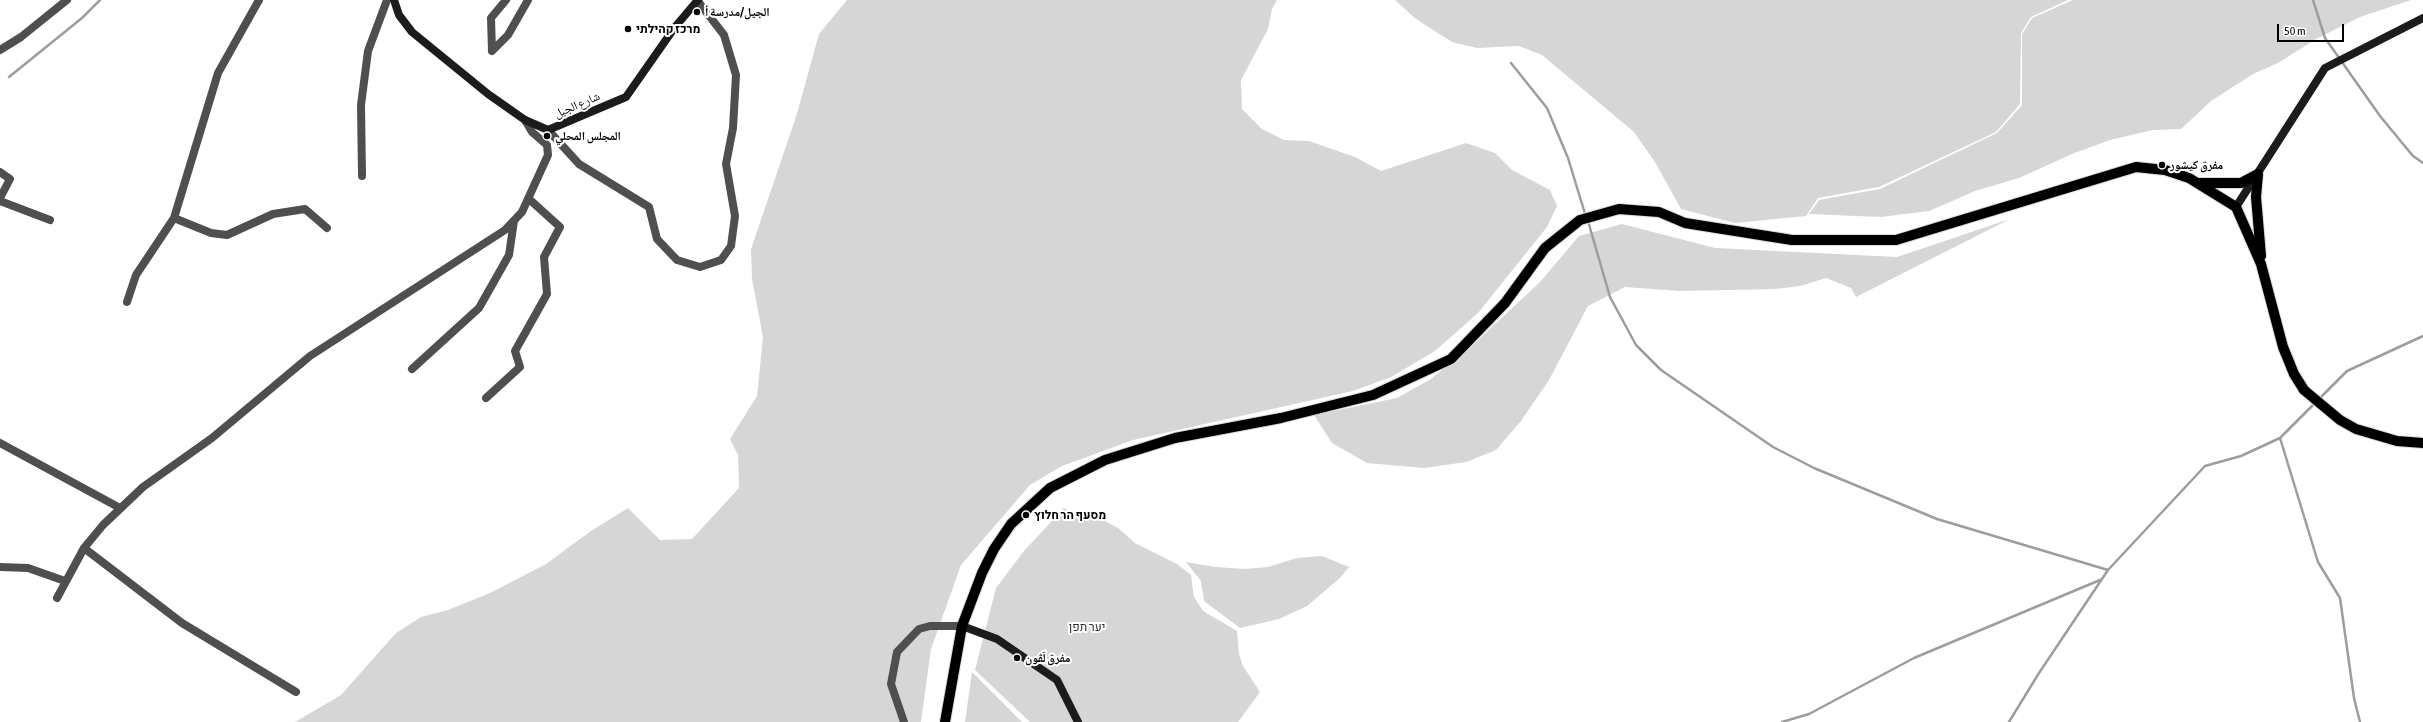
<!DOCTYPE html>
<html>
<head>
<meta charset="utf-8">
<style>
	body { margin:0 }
	#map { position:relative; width:2423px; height:722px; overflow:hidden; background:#fff; font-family:"Asap Condensed",sans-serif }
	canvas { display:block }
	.scale { position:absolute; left:2277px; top:24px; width:67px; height:18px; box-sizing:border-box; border:2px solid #000; border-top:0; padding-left:5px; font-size:12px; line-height:14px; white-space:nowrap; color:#000; -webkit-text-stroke:3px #fff; paint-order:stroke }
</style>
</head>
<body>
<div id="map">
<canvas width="2423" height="722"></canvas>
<div class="scale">50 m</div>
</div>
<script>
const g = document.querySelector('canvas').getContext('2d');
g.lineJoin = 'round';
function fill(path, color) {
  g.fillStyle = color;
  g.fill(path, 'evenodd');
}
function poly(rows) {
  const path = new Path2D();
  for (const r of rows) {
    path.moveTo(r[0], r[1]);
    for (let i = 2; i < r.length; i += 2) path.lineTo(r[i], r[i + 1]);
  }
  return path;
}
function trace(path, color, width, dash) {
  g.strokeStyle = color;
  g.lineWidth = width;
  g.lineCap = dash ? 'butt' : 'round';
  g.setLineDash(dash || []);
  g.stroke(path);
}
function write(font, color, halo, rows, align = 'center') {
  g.font = font + ' "Asap Condensed","Noto Naskh Arabic",Heebo,sans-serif';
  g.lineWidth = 4;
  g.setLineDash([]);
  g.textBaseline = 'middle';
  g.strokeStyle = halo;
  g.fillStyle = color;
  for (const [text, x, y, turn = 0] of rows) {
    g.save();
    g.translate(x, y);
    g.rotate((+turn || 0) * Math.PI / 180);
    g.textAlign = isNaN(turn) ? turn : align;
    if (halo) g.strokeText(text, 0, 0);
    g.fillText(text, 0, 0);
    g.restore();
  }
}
fill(poly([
	[847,0,1277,0,1272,9,1268,29,1241,80,1242,109,1262,129,1284,140,1309,141,1355,157,1381,171,1466,143,1495,153,1512,170,1550,190,1557,206,1547,227,1478,313,1435,351,1391,377,1353,391,1133,440,1062,466,1030,485,961,565,931,649,921,722,295,722,341,695,396,633,421,617,448,610,490,593,546,564,591,531,628,508,660,540,692,539,739,488,738,455,730,439,757,396,763,337,752,279,751,249,796,117,819,34],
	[1395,0,2068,0,2031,17,2021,33,2020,104,1996,132,1879,187,1818,198,1806,216,1735,223,1681,209,1655,162,1634,132,1542,55,1519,46,1477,48,1452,42,1416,19],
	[2073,0,2411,0,2360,17,2316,39,2278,63,2253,74,2211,101,2181,129,2153,130,2110,140,2072,154,2019,178,1975,191,1929,211,1881,217,1809,214,1819,200,1880,189,1997,133,2022,105,2022,34,2032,18],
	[2010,219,1856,297,1851,288,1826,278,1800,286,1775,289,1680,291,1625,287,1588,306,1549,380,1521,421,1496,450,1466,462,1424,468,1367,463,1332,443,1314,415,1397,398,1431,379,1477,341,1540,282,1579,236,1622,224,1715,248,1897,257],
	[1064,508,1077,515,1101,519,1118,528,1135,543,1177,564,1191,575,1194,597,1203,611,1237,631,1239,654,1243,666,1260,692,1238,722,1030,722,975,670,996,588,1024,551],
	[1322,556,1349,567,1340,578,1307,606,1279,619,1240,628,1204,601,1201,581,1186,562,1216,567,1245,569,1268,567,1297,558],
	[972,672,1022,722,965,722]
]), '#d6d6d6');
trace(poly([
	[2313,0,2325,38,2380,116,2413,156,2423,163],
	[1511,63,1547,108,1568,158,1586,217],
	[9,77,82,18,100,0],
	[1588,221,1610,297,1636,345,1661,370,1773,447,1814,468,1937,519,2108,570],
	[2319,399,2347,371,2423,336],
	[2280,438,2318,562,2340,598,2354,698,2360,722],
	[1782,722,1809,714,1914,658,2100,580],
	[2009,722,2039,673,2108,570,2205,466,2241,456,2280,438,2315,403]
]), '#9d9d9d', 2.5);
const primary = poly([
	[2258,174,2256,197,2261,256],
	[2197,183,2241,183,2258,174],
	[945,722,962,626,982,573,994,549,1011,524,1050,488,1105,460,1175,438,1281,418,1373,395,1451,359,1505,303,1545,248,1580,220,1619,209,1659,212,1685,223,1792,240,1896,240,2136,167,2165,170,2189,178,2236,207,2261,264,2283,347,2294,374,2304,390,2340,420,2356,429,2397,441,2423,443]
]);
trace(primary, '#dbdbdb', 12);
trace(poly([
	[0,50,21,37,67,0],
	[492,51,508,35,528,0],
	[492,51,491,18,506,0],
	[548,130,579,164,649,207,657,239,677,260,700,267,721,260,731,246,735,216,726,164,733,128,736,75,724,35,697,0],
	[0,172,10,179,0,198],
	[362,176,361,105,368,51,387,0],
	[0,201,50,220],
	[174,218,211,233,227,235,273,214,305,209,327,228],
	[127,302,136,275,174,218,218,73,259,0],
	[412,369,479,308,509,255,514,221],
	[486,398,520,367,515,351,547,294,544,257,560,227,529,199],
	[0,443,120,508],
	[84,548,182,623,296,692],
	[0,567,28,568,65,581],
	[57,598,84,548,103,525,143,487,212,438,310,356,505,230,522,212,548,155,547,145,532,132,525,120],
	[904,722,891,684,897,652,919,629,930,626,962,626]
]), '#4f4f4f', 8);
trace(poly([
	[394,0,399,15,412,32,488,94,525,120,548,130,626,97,675,27,698,0],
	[2236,207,2325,68,2423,18],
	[962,626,997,639,1057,680,1078,722]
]), '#1c1c1c', 8);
trace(primary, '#000', 10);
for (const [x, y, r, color] of [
	[697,12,4,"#000"],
	[628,29,4,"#000"],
	[547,136,4,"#000"],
	[2162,165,4,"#000"],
	[1026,515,4,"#000"],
	[1017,658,4,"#000"]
]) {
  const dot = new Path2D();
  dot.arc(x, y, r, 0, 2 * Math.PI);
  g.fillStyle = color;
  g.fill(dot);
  trace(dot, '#fff', 1.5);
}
write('bold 12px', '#000', '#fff', [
	["الجيل/مدرسة أ",705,12],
	["מרכז קהילתי",636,29],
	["المجلس المحلي",555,136],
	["مفرق كيشور",2170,165],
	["מסעף הר חלוץ",1034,515],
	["مفرق لَڤون",1025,658]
], 'left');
write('12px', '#000', '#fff', [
	["شارع الجبل",577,105,-23]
]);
write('12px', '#2d2d2d', '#fff', [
	["יער תפן",1087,627]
]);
</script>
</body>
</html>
